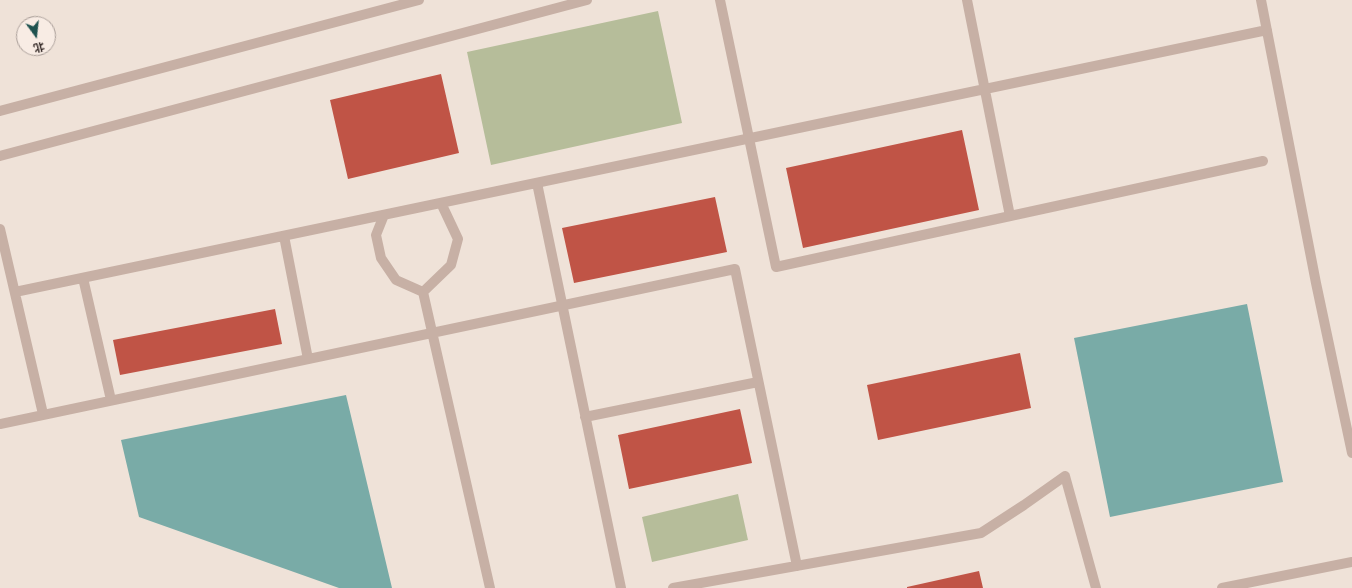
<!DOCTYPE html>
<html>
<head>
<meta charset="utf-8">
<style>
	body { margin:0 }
	#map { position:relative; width:1352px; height:588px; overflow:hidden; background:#efe2d8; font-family:"Fira Sans Condensed","Noto Sans SC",sans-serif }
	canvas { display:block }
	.north { position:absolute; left:16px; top:16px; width:40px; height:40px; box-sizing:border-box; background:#f8ece4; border:1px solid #a99e98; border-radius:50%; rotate:165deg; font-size:11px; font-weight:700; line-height:16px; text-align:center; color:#332826 }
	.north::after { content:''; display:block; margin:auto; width:14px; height:18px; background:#1e524f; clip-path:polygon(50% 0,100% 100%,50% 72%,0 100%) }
</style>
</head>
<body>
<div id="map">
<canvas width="1352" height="588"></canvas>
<div class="north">北</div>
</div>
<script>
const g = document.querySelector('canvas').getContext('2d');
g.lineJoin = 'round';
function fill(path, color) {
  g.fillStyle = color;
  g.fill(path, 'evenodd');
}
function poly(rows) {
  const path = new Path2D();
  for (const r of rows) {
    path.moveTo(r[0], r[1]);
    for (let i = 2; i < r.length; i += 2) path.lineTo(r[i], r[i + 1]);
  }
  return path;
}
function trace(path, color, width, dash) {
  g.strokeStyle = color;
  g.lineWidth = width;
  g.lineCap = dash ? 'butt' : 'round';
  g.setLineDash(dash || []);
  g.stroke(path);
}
fill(poly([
	[658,11,682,123,491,165,467,52],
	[738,494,748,540,652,562,642,517]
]), '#b6bd9a');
fill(poly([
	[1247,304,1283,482,1110,517,1074,338],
	[346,395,392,588,339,588,139,517,121,440]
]), '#79aba7');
fill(poly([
	[441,74,459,153,348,179,330,100],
	[962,130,979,210,803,248,786,168],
	[715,197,727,252,574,283,562,228],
	[275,309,282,344,120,375,113,340],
	[1020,353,1031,408,878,440,867,385],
	[740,409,752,463,629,489,618,435],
	[979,571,983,588,907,588,907,587]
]), '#c05446');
trace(poly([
	[720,0,776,267,1263,161],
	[967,0,1010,216],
	[1261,0,1316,283,1352,453],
	[0,111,419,0],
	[0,156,587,0],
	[537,183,621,588],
	[384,215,376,235,381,258,396,280,423,292,451,265,458,239,441,203],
	[0,229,43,414],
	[284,236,308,359],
	[83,278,111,400],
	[15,292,1267,30],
	[423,292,490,588],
	[585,417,758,382],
	[0,424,735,269,797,566],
	[673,588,981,533,1024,505,1065,476,1096,588],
	[1222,588,1352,562]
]), '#c7b0a5', 10);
</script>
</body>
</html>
